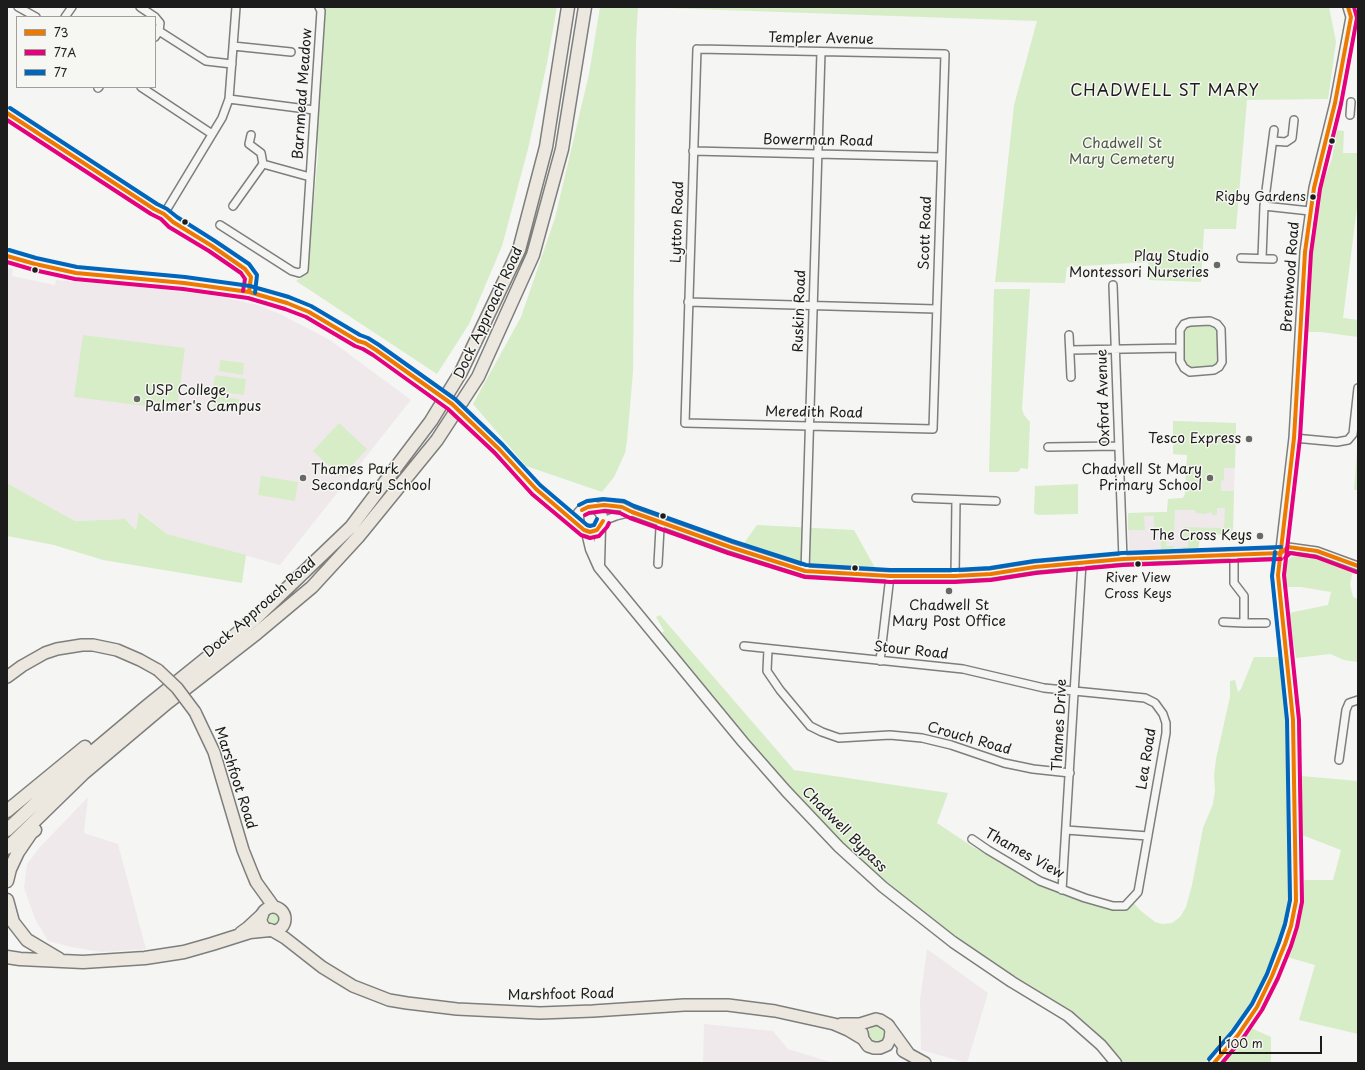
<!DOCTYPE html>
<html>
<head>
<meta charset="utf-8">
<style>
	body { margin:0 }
	#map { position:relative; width:1365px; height:1070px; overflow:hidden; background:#f5f5f3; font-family:"Playpen Sans",sans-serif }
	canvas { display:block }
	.frame { position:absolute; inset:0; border:8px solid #1c1c1c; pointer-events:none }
	.legend { position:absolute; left:16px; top:16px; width:140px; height:72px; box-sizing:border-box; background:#f6f6f2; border:1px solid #9f9f9c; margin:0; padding:5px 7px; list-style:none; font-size:12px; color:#1c1c1c }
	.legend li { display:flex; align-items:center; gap:8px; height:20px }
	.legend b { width:20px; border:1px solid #9f9f9c }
	.scale { position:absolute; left:1219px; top:1036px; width:103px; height:18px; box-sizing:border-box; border:2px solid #1c1c1c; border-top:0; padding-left:5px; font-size:12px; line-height:14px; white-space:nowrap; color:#1c1c1c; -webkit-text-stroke:3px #f6f6f2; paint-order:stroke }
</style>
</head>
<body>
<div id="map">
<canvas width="1365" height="1070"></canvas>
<div class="frame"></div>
<ul class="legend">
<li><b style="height:5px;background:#ee7900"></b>73</li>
<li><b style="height:5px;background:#e5007d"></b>77A</li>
<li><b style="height:5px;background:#0065bd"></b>77</li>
</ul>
<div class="scale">100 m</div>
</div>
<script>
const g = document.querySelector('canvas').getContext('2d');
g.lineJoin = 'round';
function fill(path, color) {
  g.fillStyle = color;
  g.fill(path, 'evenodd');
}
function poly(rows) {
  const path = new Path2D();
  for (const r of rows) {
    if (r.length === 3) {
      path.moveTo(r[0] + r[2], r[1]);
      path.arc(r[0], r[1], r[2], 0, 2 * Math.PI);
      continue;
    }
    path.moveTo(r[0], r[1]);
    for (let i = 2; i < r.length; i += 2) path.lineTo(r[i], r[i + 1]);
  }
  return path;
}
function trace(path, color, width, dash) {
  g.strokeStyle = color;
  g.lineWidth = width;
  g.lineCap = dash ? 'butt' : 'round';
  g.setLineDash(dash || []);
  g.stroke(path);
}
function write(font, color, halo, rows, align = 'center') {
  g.font = font + ' "Playpen Sans",sans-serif';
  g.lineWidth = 3;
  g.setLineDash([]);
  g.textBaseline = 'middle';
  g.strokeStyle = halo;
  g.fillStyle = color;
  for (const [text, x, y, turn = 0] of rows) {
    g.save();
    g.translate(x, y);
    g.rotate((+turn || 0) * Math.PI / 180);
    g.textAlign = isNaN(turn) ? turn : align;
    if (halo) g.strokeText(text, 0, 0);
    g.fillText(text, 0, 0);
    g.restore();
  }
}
fill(poly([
	[7,267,13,269,12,276,55,285,56,280,143,287,217,296,258,305,280,314,330,340,411,400,280,565,167,534,140,512,136,530,125,519,75,521,7,483],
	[1173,421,1236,423,1233,529,1231,533,1204,536,1199,543,1198,551,1129,553,1128,513,1167,512,1168,499,1183,498,1185,494,1187,455,1173,454],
	[88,797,84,833,118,844,146,949,101,952,71,947,48,941,35,919,24,888,27,864,40,847],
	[927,949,988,993,967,1063,921,1050,920,1000],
	[704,1024,773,1031,788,1049,834,1063,703,1063]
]), '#f0e9ec');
fill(poly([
	[324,7,557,7,547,63,528,149,502,246,469,324,437,374,296,281,307,274,318,156,317,117],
	[600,7,1329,7,1336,42,1328,99,1247,100,1236,229,1204,229,1201,282,1149,280,1148,262,1067,267,1065,283,995,282,1014,105,1037,21,638,7,636,41,633,372,627,441,625,453,614,477,602,492,526,466,473,404,521,317,555,218,589,74],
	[1337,130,1344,131,1343,153,1358,153,1358,199,1343,318,1358,320,1358,337,1321,332,1307,332,1305,329,1311,252,1321,190,1332,158],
	[994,289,1030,289,1022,409,1024,415,1030,422,1028,469,1021,468,1018,472,989,472],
	[1184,324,1217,324,1222,362,1214,370,1184,368,1180,330],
	[83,335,185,348,177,410,74,397],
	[220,360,244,363,243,375,219,371],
	[215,375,246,379,244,395,212,391],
	[215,396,239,399,238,410,213,407],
	[1173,421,1236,423,1235,468,1224,468,1224,480,1221,481,1221,491,1234,491,1233,529,1231,533,1204,536,1199,543,1198,551,1161,552,1160,531,1154,531,1154,516,1144,516,1145,530,1128,530,1128,513,1167,512,1168,499,1183,498,1185,494,1187,455,1173,454],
	[1217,508,1225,508,1224,528,1183,527,1182,537,1188,537,1188,547,1182,547,1182,549,1174,548,1174,546,1166,546,1167,535,1174,535,1175,510,1195,510,1196,513,1205,514,1212,512,1212,515,1217,515],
	[339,423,367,449,341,477,313,451],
	[1358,436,1358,490,1354,490],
	[261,476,298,482,295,501,258,495],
	[7,483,75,521,125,519,136,530,139,512,167,534,246,555,242,583,103,560,54,545,7,536],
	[1078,484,1078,514,1038,515,1034,513,1035,486],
	[757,525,854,530,879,575,805,571,739,550],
	[1298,556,1335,561,1346,565,1354,570,1352,575,1350,584,1353,597,1358,599,1358,662,1344,660,1330,654,1296,658,1289,613,1328,605,1331,592,1301,587,1286,587,1284,578,1285,563,1291,557],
	[660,615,794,770,948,793,937,823,973,847,1013,868,1113,906,1131,900,1141,911,1155,922,1162,924,1172,923,1180,917,1186,907,1192,885,1203,828,1213,804,1215,791,1214,775,1216,759,1230,697,1230,681,1235,680,1238,692,1241,689,1254,657,1281,657,1285,719,1289,899,1280,939,1265,975,1245,1016,1219,1048,1205,1063,1120,1063,1107,1044,1091,1027,1072,1011,1016,977,956,939,921,911,843,844,790,789,704,685,662,633,664,631,656,617],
	[1301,776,1358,781,1358,1034,1299,1020,1315,965,1287,957,1303,908,1304,880,1333,880,1341,850,1302,835],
	[273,919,6],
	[877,1034,9],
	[1251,1028,1271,1037,1271,1063,1221,1063]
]), '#d7edc7');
const minor = poly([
	[18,7,36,17],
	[140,7,155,17,160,23,159,31,155,37],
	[65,17,72,7],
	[159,31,206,61,232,64],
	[233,46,291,52],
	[697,49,945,54,933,429,685,423,697,49],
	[141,87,212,134],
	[98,88,99,87],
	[229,99,314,110],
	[1350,115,1351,102],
	[1273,141,1286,142,1292,138,1294,120],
	[693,151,941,157],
	[263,164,310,177],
	[233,206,263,164,261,153,249,144,251,135],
	[1264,206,1310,211],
	[164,214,222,118,229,99,236,7],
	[220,225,292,271,299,273,304,270,321,11,319,7],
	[1241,258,1273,259],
	[1262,258,1264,206,1274,130],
	[1113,285,1123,559],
	[688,302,936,309],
	[1069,335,1071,377],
	[1070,350,1180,348,1180,330,1184,324,1190,322,1210,321,1217,324,1221,329,1222,362,1219,367,1214,370,1190,372,1184,368,1180,361,1180,348],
	[1294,438,1337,442,1348,440,1353,434,1358,388],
	[1048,447,1119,446],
	[916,498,996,501],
	[595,507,604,505,622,507,632,512,730,547,805,571,890,576,955,576,991,574,1035,567,1123,559,1281,553,1288,547,1317,551,1358,566],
	[603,521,616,516,632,512],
	[1234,555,1234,583,1244,596,1244,623,1266,623],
	[658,564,660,528,662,522],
	[805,571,821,52],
	[955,576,956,500],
	[1223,622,1244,623],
	[744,646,963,669,1044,688,1145,698,1155,703,1163,714,1166,723,1166,733,1138,892,1125,906,1113,906,1085,898,1040,881,988,850,972,839],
	[768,649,767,671,780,690,810,726,822,732,839,738,890,735,922,738,951,745,1004,763,1033,769,1070,773],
	[880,661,890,576],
	[1339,760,1346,710,1349,703,1358,700],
	[1066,830,1148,836],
	[1062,890,1082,563]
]);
const tertiary = poly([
	[1214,1063,1238,1035,1257,1007,1272,976,1285,944,1291,926,1296,901,1293,720,1278,575,1294,438,1305,252,1314,188,1335,103,1351,17,1348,7]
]);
const secondary = poly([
	[7,113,154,209,164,214,173,222,212,246,221,253,245,269,251,277,249,292],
	[7,256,35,264,76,273,184,283,249,292,268,297,309,312,358,341,365,343,425,384],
	[475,426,536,489,584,530,594,532,600,528,603,521,601,513,595,507,584,508,579,513,578,517,579,526],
	[587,532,591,549,599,567,743,742,786,791,839,847,883,887,953,942,1012,982,1068,1016,1101,1045,1116,1063],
	[599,564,600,528]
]);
const primary = poly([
	[7,677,22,666,45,653,57,649,82,645,93,645,117,650,140,660,158,670],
	[195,712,214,752,243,850,251,870,256,882,274,907],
	[273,919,12],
	[273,931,285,938,322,967,353,986,389,1000,407,1003,457,1009,540,1013,593,1011,684,1005,728,1005,775,1011,834,1024,848,1030,863,1039],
	[841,1024,860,1024,876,1019,880,1020,888,1025,909,1054],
	[862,1033,863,1039,868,1046,874,1048,880,1048,887,1045,890,1039,891,1031,889,1026],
	[903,1051,925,1063]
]);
const trunk = poly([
	[7,811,85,747],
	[7,830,78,764,147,706,255,619,351,527,431,421,461,372,519,250,546,147,568,7],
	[7,848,84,773,167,703,257,633,312,587,358,537,437,440,478,377,533,255,562,149,585,7],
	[7,881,10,869,18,852,31,833,35,830],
	[7,900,13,922,27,940,59,959],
	[241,933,248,928,262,915],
	[7,957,20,959,83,962,145,958,184,952,212,944,250,932,270,930]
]);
trace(minor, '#7e7e7d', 10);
trace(tertiary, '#7e7e7d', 12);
trace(secondary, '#7e7e7d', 13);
trace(primary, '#7e7e7d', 14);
trace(trunk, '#7e7e7d', 15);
trace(minor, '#f5f5f3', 7);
trace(tertiary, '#f5f5f3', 9);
trace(secondary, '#f5f5f3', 10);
trace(primary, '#ece8df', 11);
trace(trunk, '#ece8df', 12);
const secondaryBridge = poly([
	[425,384,452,404,475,426]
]);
const primaryBridge = poly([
	[158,670,177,688,195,712]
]);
trace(secondaryBridge, '#7e7e7d', 13, []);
trace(primaryBridge, '#7e7e7d', 14, []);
trace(secondaryBridge, '#f5f5f3', 10);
trace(primaryBridge, '#ece8df', 11);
trace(poly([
	[7,113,154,209,164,214,173,222,212,246,245,269,251,277,249,292],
	[7,256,35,264,76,273,184,283,249,292,287,303,309,312,358,341,365,343,376,350,452,404,499,449,536,489,584,530,590,532,597,530,603,521],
	[582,510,588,507,604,505,622,507,632,512,730,547,805,571,890,576,955,576,991,574,1035,567,1123,559,1281,553],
	[1281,553,1288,547,1317,551,1358,566],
	[1214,1063,1238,1035,1257,1007,1272,976,1285,944,1291,926,1296,901,1293,720,1278,575,1294,438,1305,252,1314,188,1335,103,1351,17,1348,7]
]), '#ee7900', 4);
trace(poly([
	[7,120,151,214,161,219,169,227,209,251,241,273,245,279,243,291],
	[7,262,34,270,75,279,183,289,248,298,285,309,306,317,355,346,363,349,373,355,448,409,495,453,532,494,581,535,590,538,599,536,607,527,609,523],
	[585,515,589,513,604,511,620,513,630,518,728,553,805,577,890,582,955,582,991,580,1036,573,1123,565,1281,559],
	[1285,558,1290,553,1316,557,1356,572],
	[1222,1063,1243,1038,1262,1010,1278,978,1291,946,1297,927,1302,902,1299,720,1284,575,1300,438,1311,253,1320,189,1341,104,1357,18,1354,7]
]), '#e5007d', 4);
trace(poly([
	[10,108,157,204,167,209,177,217,215,241,249,264,257,275,255,293],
	[9,250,36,258,77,267,185,277,250,286,289,297,311,306,360,335,368,338,379,345,455,399,503,445,540,485,587,525,590,526,594,525,597,519],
	[579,505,587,501,603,499,624,501,634,506,732,541,806,565,890,570,955,570,990,568,1034,561,1122,553,1281,547],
	[1209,1059,1233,1031,1252,1004,1267,974,1279,942,1285,924,1290,900,1287,720,1272,576,1275,552]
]), '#0065bd', 4);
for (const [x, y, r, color] of [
	[1332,141,3.5,"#1c1c1c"],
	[1313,197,3.5,"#1c1c1c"],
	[185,222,3.5,"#1c1c1c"],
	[1217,265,4,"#686867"],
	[35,270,3.5,"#1c1c1c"],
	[137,399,4,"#686867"],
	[1249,439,4,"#686867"],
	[303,478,4,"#686867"],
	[1210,478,4,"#686867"],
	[663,516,3.5,"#1c1c1c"],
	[1260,536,4,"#686867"],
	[1138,564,3.5,"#1c1c1c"],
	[855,568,3.5,"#1c1c1c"],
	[949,591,4,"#686867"]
]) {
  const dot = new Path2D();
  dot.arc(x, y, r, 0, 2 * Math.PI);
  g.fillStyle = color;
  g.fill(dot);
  trace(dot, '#f6f6f2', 1.5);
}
write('13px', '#1c1c1c', '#f6f6f2', [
	["Rigby Gardens",1306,197],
	["River View",1138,578,"center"],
	["Cross Keys",1138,594,"center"]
], 'right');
write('14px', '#1c1c1c', '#f6f6f2', [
	["Templer Avenue",821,39,1],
	["Barnmead Meadow",303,94,-86],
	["Bowerman Road",818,141,1],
	["Lytton Road",678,222,-88],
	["Scott Road",926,233,-88],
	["Brentwood Road",1291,277,-86],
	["Ruskin Road",800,311,-88],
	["Dock Approach Road",489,313,-65],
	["Oxford Avenue",1104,398,-92],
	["Meredith Road",814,413,1],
	["Dock Approach Road",260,608,-41],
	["Stour Road",911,651,6],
	["Thames Drive",1060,725,-87],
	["Crouch Road",969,739,16],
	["Lea Road",1147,759,-81],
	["Marshfoot Road",235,778,72],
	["Chadwell Bypass",844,830,45],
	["Thames View",1024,854,29],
	["Marshfoot Road",561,995,-1]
]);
write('14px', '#4d5944', '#f6f6f2', [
	["Chadwell St",1122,144],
	["Mary Cemetery",1122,160]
]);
write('14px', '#1c1c1c', '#f6f6f2', [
	["Play Studio",1209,257],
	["Montessori Nurseries",1209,273],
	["USP College,",145,391,"left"],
	["Palmer's Campus",145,407,"left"],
	["Tesco Express",1241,439],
	["Thames Park",311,470,"left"],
	["Secondary School",311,486,"left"],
	["Chadwell St Mary",1202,470],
	["Primary School",1202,486],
	["The Cross Keys",1252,536],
	["Chadwell St",949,606,"center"],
	["Mary Post Office",949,622,"center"]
], 'right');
g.letterSpacing = '1px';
write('16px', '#1c1c1c', '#f6f6f2', [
	["CHADWELL ST MARY",1165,92]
]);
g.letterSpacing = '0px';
</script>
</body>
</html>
